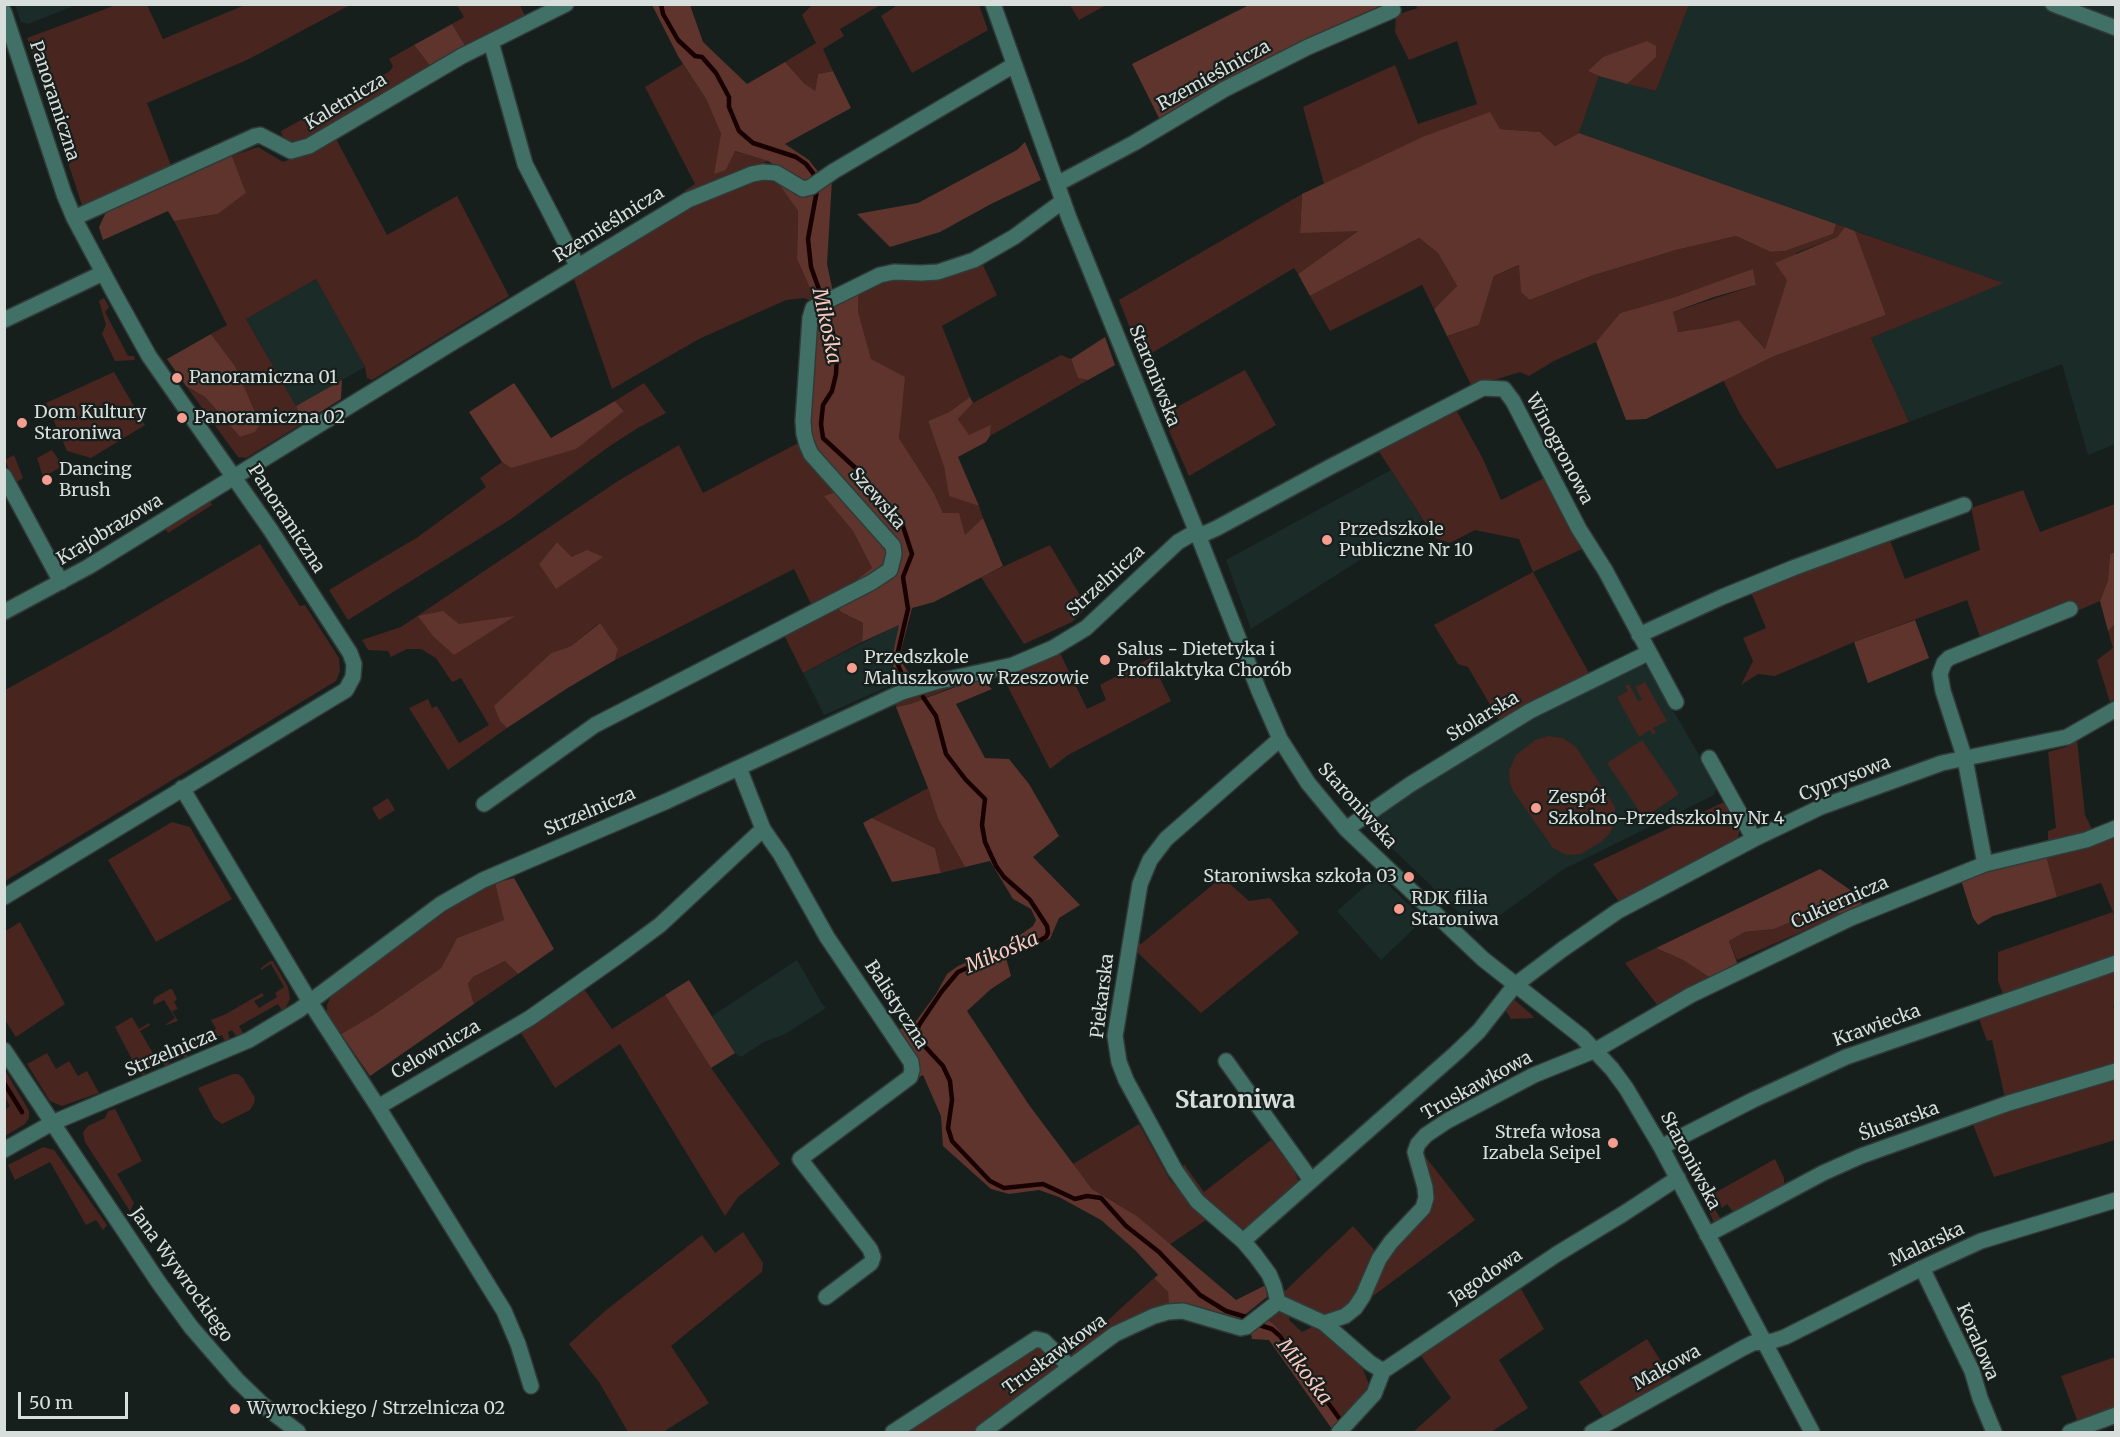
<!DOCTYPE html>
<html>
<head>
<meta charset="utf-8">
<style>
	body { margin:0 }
	#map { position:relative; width:2120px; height:1437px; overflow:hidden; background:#171f1d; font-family:Merriweather,serif }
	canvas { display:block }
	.frame { position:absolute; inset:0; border:6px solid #d8dedc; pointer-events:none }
	.scale { position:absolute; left:18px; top:1392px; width:110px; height:27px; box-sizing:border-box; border:3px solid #d8dedc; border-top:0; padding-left:8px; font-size:18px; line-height:21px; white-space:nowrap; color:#d8dedc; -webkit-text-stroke:4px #171f1d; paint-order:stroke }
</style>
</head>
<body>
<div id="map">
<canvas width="2120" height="1437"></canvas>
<div class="frame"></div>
<div class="scale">50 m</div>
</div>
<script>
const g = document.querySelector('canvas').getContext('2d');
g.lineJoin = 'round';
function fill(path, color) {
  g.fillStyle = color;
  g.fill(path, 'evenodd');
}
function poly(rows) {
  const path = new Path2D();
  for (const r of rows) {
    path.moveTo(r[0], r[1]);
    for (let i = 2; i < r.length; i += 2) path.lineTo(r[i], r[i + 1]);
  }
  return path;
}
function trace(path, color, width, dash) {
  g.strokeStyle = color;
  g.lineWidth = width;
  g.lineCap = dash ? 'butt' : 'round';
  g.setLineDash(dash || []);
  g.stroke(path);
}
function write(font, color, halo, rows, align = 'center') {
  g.font = font + ' Merriweather,serif';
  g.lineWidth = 4.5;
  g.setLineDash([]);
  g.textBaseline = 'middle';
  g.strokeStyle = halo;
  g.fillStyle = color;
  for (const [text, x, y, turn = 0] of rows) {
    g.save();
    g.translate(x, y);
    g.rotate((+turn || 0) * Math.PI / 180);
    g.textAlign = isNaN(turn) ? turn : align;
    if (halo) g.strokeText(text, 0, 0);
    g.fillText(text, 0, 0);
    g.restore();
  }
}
fill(poly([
	[15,5,15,4,76,5,28,24,21,22],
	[1689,5,2115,5,2115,444,2088,455,2062,364,1909,422,1871,338,2003,283,1579,133,1599,76,1656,91],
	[316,279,365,367,296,406,246,319],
	[1391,470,1423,520,1251,629,1226,560],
	[900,624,891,664,901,681,824,715,803,673],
	[1638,664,1648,667,1717,786,1714,795,1564,869,1478,931,1365,822,1425,782,1551,706],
	[1378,875,1424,919,1381,960,1337,911],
	[797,960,821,1002,826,1008,785,1034,764,1042,741,1057,735,1053,712,1016]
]), '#1b2b27');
fill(poly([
	[899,4,979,5,988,30,912,73,881,16],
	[116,5,147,5,163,39,245,5,350,5,249,59,147,103,172,168,91,205,82,205,27,38],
	[457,5,520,5,526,18,466,47,452,24,464,17],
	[812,5,880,5,840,29,844,36,823,49,833,71,818,74,815,92,804,83,785,62,816,43,802,15],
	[1070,5,1106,5,1079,20],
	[1414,5,1689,5,1656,91,1627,84,1637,73,1589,71,1599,76,1579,133,1555,146,1540,132,1500,129,1422,137,1324,184,1303,107,1395,65,1418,124,1477,104,1457,41,1409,60,1395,32,1396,15,1418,8],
	[414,45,431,67,307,142,284,141,281,131,390,71,393,66,389,59],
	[683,64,706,99,721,134,726,170,734,151,768,161,691,192,684,191,695,184,645,87],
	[335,137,387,235,457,196,509,296,372,380,367,378,365,367,316,279,246,319,296,406,303,423,246,458,238,457,186,386,205,397,240,437,235,366,211,334,227,325,174,221,218,214,246,193,232,156,258,147,283,162,314,149],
	[756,179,778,183,798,211,797,259,816,302,804,298,786,300,699,339,612,389,574,279,696,201],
	[1302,194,1300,232,1359,230,1298,274,1294,268,1142,359,1119,300],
	[1836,224,1845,227,1837,237,1796,253,1765,349,1739,320,1710,327,1677,332,1673,312,1756,285,1753,270,1672,298,1620,313,1596,342,1554,361,1529,376,1520,372,1472,387,1447,336,1479,325,1494,276,1520,265,1530,300,1591,276,1676,250,1736,236,1772,252,1785,251,1833,234],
	[1855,231,2004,283,1871,338,1909,422,1777,469,1740,414,1723,380,1772,357,1886,315],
	[1419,238,1438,253,1457,286,1434,309,1422,285,1330,331,1310,296],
	[981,261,997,295,942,326,970,397,949,412,928,421,944,467,949,495,979,506,983,518,965,536,943,513,934,493,899,438,901,413,871,360,858,311,858,289,884,276],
	[104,298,109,307,105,312,128,356,134,356,135,360,115,361,102,334,106,325,99,301],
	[1061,355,1071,359,1078,378,1088,380,990,436,991,426,969,436,958,419,973,403],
	[1245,370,1276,425,1189,476,1162,415],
	[114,372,145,425,91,458,67,451,46,403],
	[644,383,666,413,636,429,607,448,511,519,348,620,329,590,418,537,486,487,480,478,502,462,511,468,624,410,615,401],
	[1454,406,1483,459,1501,500,1546,477,1582,549,1533,572,1589,673,1531,702,1499,720,1468,667,1458,664,1434,625,1533,572,1519,539,1475,530,1450,543,1435,538,1376,447],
	[800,442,801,453,838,491,825,496,853,531,872,568,843,590,813,608,794,569,615,660,618,649,599,623,571,646,551,653,495,706,500,721,507,728,448,770,409,708,428,699,432,708,437,706,459,743,489,725,461,678,452,682,436,658,421,649,407,649,391,657,388,651,368,650,362,640,401,627,618,481,679,445,703,493],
	[557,542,572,557,539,564],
	[52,450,63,466,43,477,37,458],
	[14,455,23,478,15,483,5,460],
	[2023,490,2040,532,2115,504,2115,552,2110,554,2108,580,2100,601,2077,611,1981,640,1967,600,1854,642,1775,676,1758,674,1741,685,1753,661,1743,638,1766,628,1750,590,1889,538,1905,579,1980,550,1971,508],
	[210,500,212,505,168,533,165,528],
	[260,544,300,606,305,605,339,658,340,671,336,681,5,881,5,690,109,633],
	[1050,545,1087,607,1072,622,1024,644,981,577],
	[835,605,841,612,863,623,862,642,803,673,782,631],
	[2115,624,2115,699,2110,702,2097,660,2113,648,2108,631],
	[1060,653,1087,709,1106,700,1100,685,1150,658,1171,701,1068,755,1050,769,1006,683,1011,674],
	[1645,682,1667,721,1653,728,1656,733,1653,735,1650,730,1639,737,1617,697,1628,691,1625,686,1629,684,1638,701,1642,700,1635,687],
	[958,685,910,704,896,707,897,701,941,687],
	[1548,736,1563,738,1576,747,1615,807,1615,822,1610,833,1601,842,1581,854,1567,855,1553,848,1513,791,1510,783,1509,771,1516,755,1535,740],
	[1642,740,1679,794,1644,818,1607,763],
	[2077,740,2085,815,2093,831,2048,843,2048,831,2056,828,2048,752,2066,747],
	[928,788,938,819,965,867,941,873,935,848,872,818],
	[388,798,395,810,379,820,372,808],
	[1726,801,1740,827,1737,844,1621,905,1593,864],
	[172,822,190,827,232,899,156,942,108,860],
	[2115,834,2116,911,2113,912,2116,919,2115,959,2003,994,1998,981,1998,952,2113,912,2101,883,2057,897,2046,855],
	[1222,877,1249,901,1270,898,1299,933,1201,1013,1137,952,1136,941,1141,944],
	[495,883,505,920,457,938,441,968,375,1014,341,1034,327,1016,327,1005,331,996,460,901],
	[1820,910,1842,914,1737,960,1729,941,1745,932,1774,929],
	[20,922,65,1004,16,1037,5,1020,4,932],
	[1656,948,1683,960,1712,979,1658,1006,1625,963],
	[270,961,273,961,288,987,290,999,286,1007,282,1011,278,1004,239,1026,244,1035,236,1036,232,1030,228,1032,230,1040,228,1043,226,1044,222,1035,185,1050,188,1059,184,1057,177,1045,216,1029,211,1020,226,1014,262,993,264,996,254,1001,259,1008,277,997,275,993,284,987,271,964,261,970,261,968],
	[505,961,518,974,474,1004,468,984,473,977],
	[2115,969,2115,1005,2113,1006,2116,1014,2115,1066,2005,1098,1992,1040,1987,1041,1978,1016],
	[170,989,172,989,177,999,174,1002,178,1009,172,1011,178,1021,167,1025,165,1025,175,1018,164,1000,154,1005,153,1001,156,997],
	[584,989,612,1029,665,995,711,1068,780,1164,738,1197,725,1216,620,1044,555,1088,520,1031],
	[1511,997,1531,1014,1534,1018,1511,1019,1506,1011,1506,1005],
	[132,1017,139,1029,149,1023,150,1025,140,1031,154,1055,165,1050,170,1060,166,1069,162,1059,142,1067,146,1077,138,1071,115,1027],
	[47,1053,56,1069,69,1061,78,1076,87,1071,99,1093,62,1106,50,1101,27,1064],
	[5,1070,29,1111,29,1118,25,1124,5,1136,5,1124,6,1123,5,1110,10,1106,5,1097],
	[233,1074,238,1074,243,1078,255,1098,254,1103,250,1110,222,1124,214,1118,198,1088],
	[2115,1076,2115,1140,1994,1177,1972,1122],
	[115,1109,142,1161,117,1174,134,1203,130,1211,85,1142,83,1132,88,1126,105,1118,108,1111],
	[1139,1124,1170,1180,1206,1220,1169,1245,1137,1216,1092,1189,1073,1164],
	[1271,1140,1294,1170,1299,1183,1250,1227,1239,1229,1204,1198,1182,1173,1184,1164,1204,1192],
	[43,1147,54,1150,107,1225,103,1230,96,1220,86,1225,50,1162,15,1180,8,1165],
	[1420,1150,1475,1220,1365,1302,1392,1248,1430,1209],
	[1775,1159,1784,1178,1784,1186,1733,1212,1727,1204,1722,1208,1718,1198,1711,1203,1722,1221,1714,1223,1704,1199],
	[1353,1226,1377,1253,1351,1307,1324,1318,1288,1300,1283,1293],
	[743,1232,763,1263,762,1272,671,1346,709,1403,663,1432,628,1432,599,1382,569,1344,605,1311,702,1235,715,1253],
	[1154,1278,1168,1292,1169,1308,1129,1319,1078,1355,1068,1357],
	[1518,1284,1544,1329,1499,1360,1528,1408,1491,1432,1413,1432,1451,1398,1419,1353],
	[1281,1311,1290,1313,1289,1320,1302,1332,1312,1327,1328,1335,1361,1364,1370,1387,1342,1419,1320,1385,1299,1361,1302,1358,1275,1325,1265,1318],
	[1647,1339,1674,1382,1606,1421,1579,1382],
	[1039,1346,1057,1362,1058,1369,975,1432,900,1432],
	[2115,1357,2115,1409,2078,1423,2061,1376]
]), '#48251f');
fill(poly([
	[652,5,690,5,703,42,747,84,785,62,804,83,815,91,818,74,833,71,851,108,785,144,809,160,819,173,807,183,800,181,768,161,735,151,726,170,714,174,721,134,706,99,678,56],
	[1249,5,1382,5,1319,33,1237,76,1160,120,1132,64],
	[452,24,466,47,431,67,414,45],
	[1647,41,1656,46,1656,57,1627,84,1599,76,1588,71,1603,57],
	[1490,112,1500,129,1540,132,1555,146,1579,133,1836,224,1833,234,1785,251,1771,252,1736,236,1676,250,1591,276,1530,300,1521,292,1519,265,1494,276,1479,325,1447,336,1434,309,1457,286,1438,253,1419,238,1310,296,1298,274,1358,231,1300,233,1302,194,1422,137],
	[1025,142,1041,180,991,204,940,232,890,247,857,214,918,203,1017,150],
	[224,156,232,156,246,193,218,214,174,221,168,211,103,240,99,227,108,208],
	[832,180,827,264,833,292,816,302,797,259,798,211,778,183,805,195],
	[1845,227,1855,231,1886,315,1772,357,1646,419,1626,420,1596,342,1620,313,1672,298,1753,269,1756,285,1714,297,1673,312,1678,332,1710,327,1739,320,1765,349,1787,280,1775,263,1837,237],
	[858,289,858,311,871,359,905,377,899,438,934,493,943,513,959,513,965,535,983,518,1003,566,934,602,912,608,899,658,910,675,901,681,891,662,899,625,862,642,863,623,841,612,835,605,899,559,813,447,810,411,818,311],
	[211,334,235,366,260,424,255,432,240,437,205,397,186,386,167,359],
	[1105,337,1115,365,1088,380,1078,378,1071,359],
	[342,380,341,399,303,423,296,406],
	[514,383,551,438,615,401,624,411,576,449,511,468,502,462,469,412],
	[970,397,973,403,958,419,969,435,991,425,990,436,986,442,958,457,979,506,949,496,944,467,928,421,949,412],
	[838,491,886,542,889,554,883,569,843,590,872,568,853,531,824,496],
	[557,542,572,557,587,550,603,557,556,589,539,564],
	[2115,552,2115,624,2108,631,2100,601,2108,580,2110,554],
	[443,611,459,624,515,616,454,655,433,636,418,616],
	[1915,620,1929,658,1868,683,1854,642],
	[600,623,618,649,615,660,566,689,507,728,500,721,494,706,551,653,571,646],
	[982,680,992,689,956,704,985,758,1009,759,1029,784,1059,836,1033,857,1080,905,1059,918,1050,939,1005,954,1011,976,991,989,967,1011,1029,1105,1092,1189,1137,1216,1236,1300,1266,1285,1267,1297,1237,1321,1169,1308,1168,1292,1154,1278,1158,1275,1135,1250,1101,1220,1059,1197,1039,1190,1009,1194,991,1189,943,1146,941,1116,923,1075,917,1078,913,1052,898,1029,911,1028,936,994,947,974,958,966,1004,946,1033,926,1036,920,1031,909,1013,899,990,861,965,867,938,819,928,788,896,707,910,704,969,682],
	[872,818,935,848,941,873,892,882,863,823],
	[2046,855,2057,897,1993,916,1978,925,1973,918,1961,880,1988,868],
	[1820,869,1856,894,1864,907,1842,914,1820,910,1774,929,1745,932,1729,941,1738,965,1712,979,1683,960,1656,948],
	[514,878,554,949,518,974,505,961,473,977,468,984,474,1004,370,1076,341,1034,375,1014,441,968,457,938,504,920,495,883],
	[689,980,735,1053,711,1068,665,995],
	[1265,1318,1275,1325,1302,1359,1299,1361,1320,1385,1342,1419,1332,1429,1269,1340,1252,1339,1250,1329]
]), '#5e342d');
trace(poly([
	[661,4,663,14,678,40,695,56,702,57,716,73,729,97,729,107,739,131,753,143,796,157,806,164,813,173,817,190,808,239,811,267,826,309,834,337,837,355,836,374,832,391,823,405,821,424,823,438,862,474,882,505,900,517,912,554,903,577,908,609,896,660,904,679],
	[923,697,936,716,946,754,966,780,985,799,982,825,985,842,996,866,1004,877,1030,900,1047,926,1048,933,1046,937,1037,942,1009,949,958,972,942,991,919,1025,917,1032,918,1039,943,1066,950,1081,952,1100,948,1128,952,1141,990,1181,1004,1188,1043,1184,1075,1199,1087,1196,1101,1198,1126,1226,1159,1252,1200,1295,1226,1311,1246,1317,1259,1325,1272,1329,1280,1336,1349,1432],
	[4,1083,22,1112]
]), '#180000', 4.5);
const minor = poly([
	[993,4,1069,218,1200,540,1259,691,1280,739,1308,783,1346,829,1483,959,1582,1037,1612,1069,1626,1088,1661,1147,1812,1432],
	[2053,4,2116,28],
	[4,12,64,194,74,218,113,291,149,356,270,529,350,653,354,664,353,677,346,690,4,897],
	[491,42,525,164,578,267],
	[1057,184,1134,143,1225,89,1308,47,1393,10],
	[74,218,255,136,260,135,291,151,309,146,462,56,566,4],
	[4,320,103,273],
	[4,476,61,582],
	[4,612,88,567,450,344,688,200,752,174,763,172,776,173,803,189,811,187,834,171,1014,65],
	[1639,635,1722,597,1793,568,1964,505],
	[1709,758,1754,839],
	[739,768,763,829,781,855,827,937,911,1062,912,1070,910,1077,800,1159,870,1249,873,1257,871,1263,826,1297],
	[182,788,310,1002,378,1107],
	[484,804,595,725,872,582,890,570,894,554,893,546,811,454,807,445,804,434,803,421,810,318,813,308,880,275,894,272,921,273,938,272,974,260,1014,237,1063,201],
	[1346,829,1411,784,1530,711,1648,653],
	[1985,864,1965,759,1943,691,1940,674,1944,663,1949,658,2070,609],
	[4,1050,159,1283,191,1327,237,1380,263,1405,298,1432],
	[1226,1061,1311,1180],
	[1661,1147,1753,1100,1846,1057,2116,963],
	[4,1150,52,1123,249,1040,299,1010,441,904,483,880,667,801,902,692,935,682,1013,665,1053,648,1086,628,1178,542,1190,535,1206,533,1217,528,1330,467,1483,388,1504,389,1513,401,1579,529,1605,570,1676,702],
	[1707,1235,1823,1173,1861,1156,2009,1103,2116,1071],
	[1243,1241,1456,1053,1479,1031,1515,985,1563,949,1618,911,1754,839,1821,807,1942,763,2067,737,2116,709],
	[1922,1268,1972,1371,1980,1398,1994,1432],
	[1278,1302,1274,1286,1269,1274,1255,1255,1243,1241,1197,1201,1175,1170,1126,1080,1119,1062,1115,1036,1140,884,1150,860,1166,839,1280,739],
	[1324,1323,1370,1363,1383,1371],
	[531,1386,518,1344,504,1311,378,1107,530,1018,618,956,660,925,763,829],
	[893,1432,1036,1339,1044,1341,1070,1367],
	[983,1432,1115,1334,1154,1316,1168,1312,1183,1311,1241,1328,1246,1327,1278,1302,1324,1323,1345,1316,1355,1308,1363,1296,1379,1259,1391,1242,1423,1208,1426,1198,1425,1187,1415,1152,1418,1144,1426,1135,1447,1121,1534,1075,1596,1050,1691,995,1851,918,1985,864,2086,840,2116,828],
	[1339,1432,1374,1394,1383,1371,1392,1365,1557,1254,1623,1214,1678,1178],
	[1592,1432,1743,1348,1753,1343,1773,1341,1785,1337,1922,1268,1981,1241,2116,1200],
	[2070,1432,2116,1415]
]);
trace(minor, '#323a38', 18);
trace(minor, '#407066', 15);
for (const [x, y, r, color] of [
	[177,378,6,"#f59d8e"],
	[182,418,6,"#f59d8e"],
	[22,423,6,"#f59d8e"],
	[47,480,6,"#f59d8e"],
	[1327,540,6,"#f59d8e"],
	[1105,660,6,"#f59d8e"],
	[852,668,6,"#f59d8e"],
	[1536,808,6,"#f59d8e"],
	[1409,877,6,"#f59d8e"],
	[1399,909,6,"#f59d8e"],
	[1613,1143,6,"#f59d8e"],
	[235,1409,6,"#f59d8e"]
]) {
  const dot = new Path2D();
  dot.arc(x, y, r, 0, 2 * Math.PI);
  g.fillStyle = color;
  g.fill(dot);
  trace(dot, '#171f1d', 2);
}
write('18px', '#d8dedc', '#171f1d', [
	["Rzemieślnicza",1214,76,-29],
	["Panoramiczna",54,101,72],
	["Kaletnicza",346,102,-31],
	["Rzemieślnicza",609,225,-32],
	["Staroniwska",1154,376,68],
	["Winogronowa",1559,449,62],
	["Szewska",877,499,49],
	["Panoramiczna",286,519,57],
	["Krajobrazowa",110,530,-31],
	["Strzelnicza",1106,581,-42],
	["Stolarska",1483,717,-31],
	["Cyprysowa",1845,779,-21],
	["Staroniwska",1357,806,48],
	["Strzelnicza",590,812,-23],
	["Cukiernicza",1840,903,-24],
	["Piekarska",1103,996,-83],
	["Balistyczna",896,1005,57],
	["Krawiecka",1877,1026,-20],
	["Celownicza",436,1050,-30],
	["Strzelnicza",171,1053,-23],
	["Truskawkowa",1477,1086,-29],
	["Ślusarska",1899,1122,-20],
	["Staroniwska",1690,1161,62],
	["Malarska",1927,1245,-25],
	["Jana Wywrockiego",181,1275,54],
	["Jagodowa",1486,1277,-34],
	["Koralowa",1977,1342,67],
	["Truskawkowa",1055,1355,-36],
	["Makowa",1667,1368,-29]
]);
write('18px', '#d8dedc', '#171f1d', [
	["Panoramiczna 01",189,378],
	["Dom Kultury",34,413],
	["Staroniwa",34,434],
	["Panoramiczna 02",194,418],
	["Dancing",59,470],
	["Brush",59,491],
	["Przedszkole",1339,530],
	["Publiczne Nr 10",1339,551],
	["Salus - Dietetyka i",1117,650],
	["Profilaktyka Chorób",1117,671],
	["Przedszkole",864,658],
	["Maluszkowo w Rzeszowie",864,679],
	["Zespół",1548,798],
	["Szkolno-Przedszkolny Nr 4",1548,819],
	["Staroniwska szkoła 03",1397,877,"right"],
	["RDK filia",1411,899],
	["Staroniwa",1411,920],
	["Strefa włosa",1601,1133,"right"],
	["Izabela Seipel",1601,1154,"right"],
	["Wywrockiego / Strzelnicza 02",247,1409]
], 'left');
write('italic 20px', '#f8c8bf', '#171f1d', [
	["Mikośka",826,326,78],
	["Mikośka",1002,953,-23],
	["Mikośka",1304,1372,53]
]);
write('bold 24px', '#d8dedc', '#171f1d', [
	["Staroniwa",1235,1101]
]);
</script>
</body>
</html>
